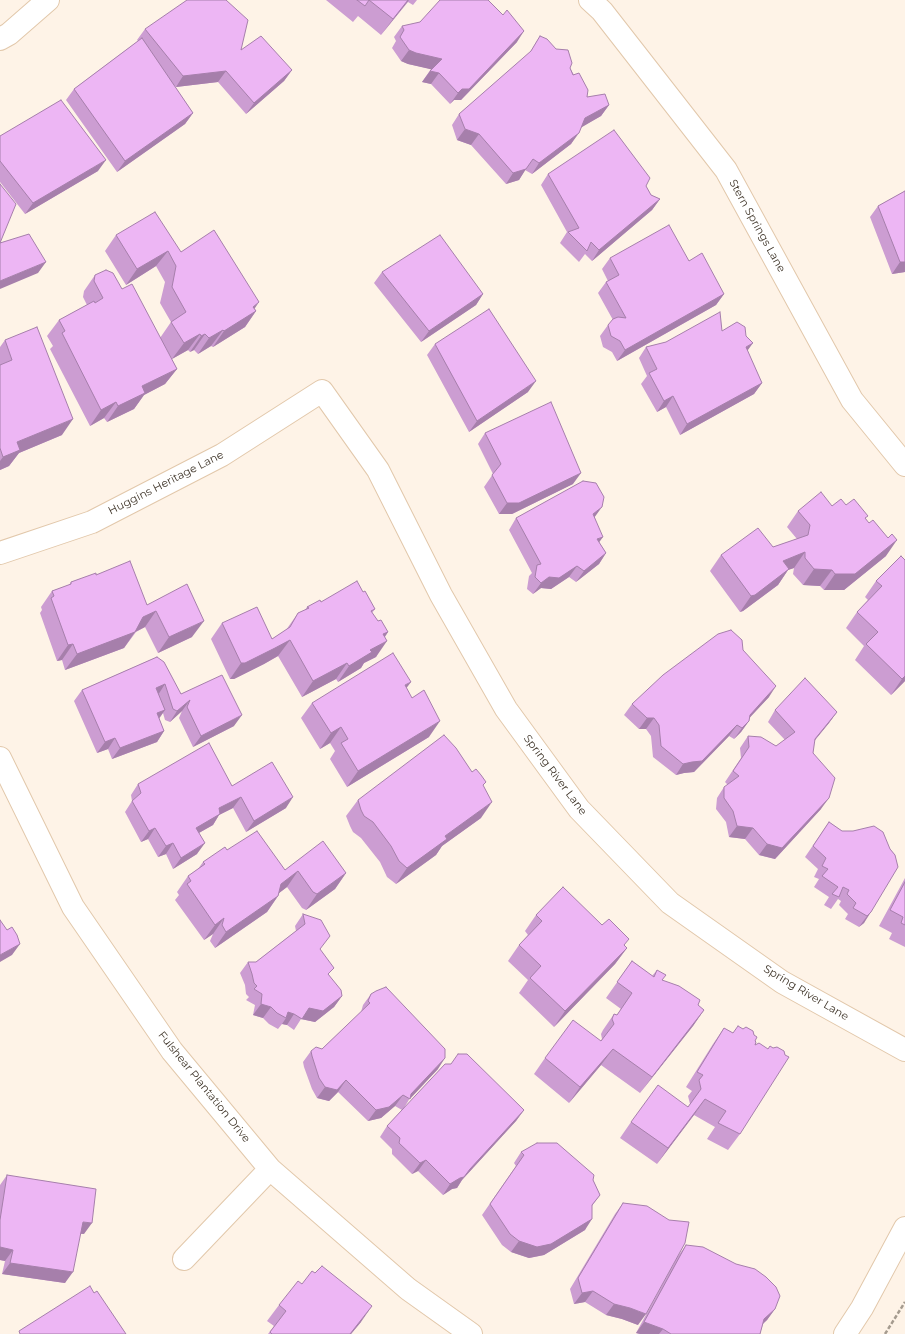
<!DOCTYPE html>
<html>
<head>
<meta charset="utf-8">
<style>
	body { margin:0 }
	canvas { display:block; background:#fef3e7 }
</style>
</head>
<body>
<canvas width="905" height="1334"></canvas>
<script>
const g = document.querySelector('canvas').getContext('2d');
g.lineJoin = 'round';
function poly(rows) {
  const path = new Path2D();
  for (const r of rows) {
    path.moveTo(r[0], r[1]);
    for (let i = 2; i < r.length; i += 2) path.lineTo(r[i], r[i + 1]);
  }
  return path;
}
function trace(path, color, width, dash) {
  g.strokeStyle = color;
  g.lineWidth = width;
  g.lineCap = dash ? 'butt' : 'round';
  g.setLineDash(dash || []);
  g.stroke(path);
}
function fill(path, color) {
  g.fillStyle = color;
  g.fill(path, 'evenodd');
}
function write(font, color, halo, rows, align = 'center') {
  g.font = font + ' Montserrat,sans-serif';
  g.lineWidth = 3;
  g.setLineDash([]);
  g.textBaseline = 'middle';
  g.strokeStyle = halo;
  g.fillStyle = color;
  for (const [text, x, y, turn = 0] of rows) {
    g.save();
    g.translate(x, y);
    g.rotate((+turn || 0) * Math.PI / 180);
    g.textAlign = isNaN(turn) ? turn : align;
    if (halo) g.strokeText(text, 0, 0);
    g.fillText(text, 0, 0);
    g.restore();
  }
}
const minor = poly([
	[590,0,602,11,726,170,852,400,905,465],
	[0,39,9,34,48,0],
	[0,553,92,522,222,455,322,391,378,470,441,595,506,709,579,809,670,903,782,982,905,1050],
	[0,758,73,907,172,1051,270,1169,408,1289,471,1334],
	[184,1259,270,1169],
	[845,1334,862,1308,905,1228]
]);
trace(minor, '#e2c8ab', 24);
trace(poly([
	[885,1334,905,1302]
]), '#a59b8f', 2.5, [4, 2]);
trace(minor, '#fff', 22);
fill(poly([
	[326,0,417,0,413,5,408,2,381,35,358,16,353,22],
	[402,26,517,42,461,100,454,100,450,104,431,84,422,82,431,69,408,64,401,61,392,48,396,41,394,37],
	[145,29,241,50,292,70,284,81,246,114,218,82,176,87,173,84,193,113,185,124,117,172,66,100,74,89,138,41,137,40],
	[540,36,570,68,587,97,609,105,601,116,581,127,571,144,532,174,525,170,519,180,506,184,471,145,457,140,452,125,459,114,529,54],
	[0,136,98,171,25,214,0,182],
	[548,174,646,186,651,195,660,199,652,210,592,261,585,254,579,262,560,243,567,232,541,185],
	[905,191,905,272,892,274,870,217,878,206],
	[116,235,181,252,255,309,256,311,245,327,213,347,211,346,198,354,194,350,190,352,188,350,172,359,164,345,177,369,165,384,144,395,134,409,107,422,104,418,90,426,50,349,53,346,47,336,59,320,87,305,83,297,84,291,95,275,122,289,160,338,171,322,160,303,165,282,156,266,126,285,105,251],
	[610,258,689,261,724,294,716,305,617,361,612,352,603,347,600,336,608,325,613,320,598,293,606,282,608,281,602,269],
	[382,272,483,294,476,305,421,342,374,283],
	[722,331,747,351,762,383,754,394,680,435,666,407,657,412,641,384,647,376,639,358,646,347],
	[5,340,62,435,19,453,9,466,0,470,0,347],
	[435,344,528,392,469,432,427,355],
	[485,433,573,484,512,514,499,514,484,487,493,474,478,444],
	[846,505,866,519,886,556,844,590,824,590,820,586,803,585,793,574,794,568,788,570,778,585,743,611,740,612,710,571,721,555,773,547,797,539,787,527,798,511],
	[516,518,595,518,599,542,606,553,599,564,576,582,569,577,551,589,541,588,533,594,527,589,529,576,532,573,509,530],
	[901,556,905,681,891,695,855,660,864,646,846,628,857,612,868,600,865,597,876,581],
	[96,575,147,605,192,637,158,653,145,627,136,632,124,648,65,670,62,660,57,661,40,613,42,610,41,607,52,591,69,585,71,582],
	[363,592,375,609,372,613,378,621,388,632,385,637,376,657,364,663,361,668,338,682,336,679,302,697,278,656,264,664,234,679,230,679,211,639,222,623,272,639,286,630,298,613,305,610,307,607,321,602],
	[743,650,769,697,749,718,749,721,741,732,734,739,729,736,694,772,684,773,676,775,653,757,651,736,646,729,639,729,624,715,632,704],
	[157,657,181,694,234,726,193,747,179,718,182,711,170,722,165,720,163,713,159,719,164,731,157,742,112,759,108,749,97,753,74,701,82,690],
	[406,688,429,737,347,787,330,759,335,751,330,743,320,749,301,718,312,703],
	[775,710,837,712,829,723,814,741,813,753,821,809,775,859,759,855,745,839,729,837,726,822,716,809,717,798,724,787,728,785,725,782,741,758,740,748,748,736,776,746,785,740,768,722],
	[472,772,483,785,481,818,442,846,436,855,396,884,387,877,380,862,361,838,353,832,350,826,346,816,358,800],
	[138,784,232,786,286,808,246,832,233,808,219,815,213,825,199,833,197,854,173,869,166,854,158,857,148,839,141,842,125,812,132,801,131,795],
	[829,822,842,831,890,849,895,855,864,923,859,927,845,919,848,914,839,905,841,901,838,899,831,909,824,905,829,897,814,887,819,879,814,877,818,869,805,857],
	[227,850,285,870,346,873,335,889,306,910,302,908,287,887,279,893,278,896,267,912,215,948,210,941,213,934,204,940,175,900,179,895,177,892,188,876,198,869,203,862],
	[905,878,905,947,889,939,892,933,879,926],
	[303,914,320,950,329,975,342,996,334,1007,315,1022,301,1019,294,1030,287,1025,282,1024,278,1029,269,1024,263,1018,253,1015,255,1005,246,1000,249,997,246,994,245,985,240,973,248,962,256,962,296,931,295,926],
	[536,915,602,925,627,948,615,964,554,1027,519,993,528,980,508,961,519,945,528,935,525,931],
	[632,961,652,976,657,970,662,980,704,1010,693,1026,640,1093,601,1065,569,1103,534,1074,545,1058,601,1041,602,1039,601,1034,603,1030,614,1014,617,1015,621,1009,606,998],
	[371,994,438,1069,410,1098,404,1108,524,1110,516,1121,462,1180,457,1188,452,1189,443,1195,418,1171,412,1174,392,1154,392,1149,380,1137,387,1126,402,1110,395,1106,381,1118,368,1121,338,1092,329,1101,317,1098,312,1089,304,1067,303,1062,311,1051,322,1049,361,1012,363,1005],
	[724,1028,733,1033,755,1041,740,1134,728,1150,707,1139,715,1127,694,1115,657,1164,620,1138,631,1122,688,1107,690,1104,688,1096,692,1091,686,1087,713,1044],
	[521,1152,593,1180,600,1195,592,1206,585,1230,544,1255,529,1258,511,1252,502,1245,482,1215,516,1166,514,1163],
	[7,1175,84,1234,80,1234,65,1283,2,1274,5,1261,0,1260,0,1185],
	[623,1203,638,1325,622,1319,606,1315,585,1302,574,1304,570,1289,615,1214],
	[686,1245,775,1309,767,1320,763,1324,760,1334,640,1334,636,1333,678,1256],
	[302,1284,361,1322,351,1334,268,1334,274,1326,267,1321,279,1305]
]), '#cc9dd2');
fill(poly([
	[408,0,409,0,381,35,393,19],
	[524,31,517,42,461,100,454,100,450,104,458,93],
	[409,50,442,59,434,70,408,64,401,61],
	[292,70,284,81,246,114,254,103],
	[226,71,218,82,176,87,183,76],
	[430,71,439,73,431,84,422,82],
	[609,105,601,116,577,130,585,118],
	[193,113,185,124,117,172,125,161],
	[465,129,479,134,471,145,457,140],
	[579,133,571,144,532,174,539,163],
	[106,160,98,171,25,214,33,203],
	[526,169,519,180,506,184,513,173],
	[660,199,652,210,592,261,599,250],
	[168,251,156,266,126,285,137,269],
	[46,262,38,273,0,289,0,281],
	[900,262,905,262,905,272,892,274],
	[483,294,476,305,421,342,429,331],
	[724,294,716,305,617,361,625,350],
	[259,302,251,314,256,311,245,327,213,347,224,331,253,307],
	[223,330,211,346,198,354,209,338],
	[200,334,188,350,172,359,184,343],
	[205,334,194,350,190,352,201,336],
	[753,343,745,354,746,347],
	[177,369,165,384,144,395,134,409,107,422,118,406,142,386],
	[536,381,528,392,469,432,477,421],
	[762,383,754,394,680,435,687,424],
	[673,396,666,407,657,412,664,401],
	[116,402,104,418,90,426,101,410],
	[73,419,62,435,19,453,9,466,0,470,0,461,3,457,17,442],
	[581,473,573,484,512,514,499,514,507,503],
	[602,507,594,518,593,514],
	[603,537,595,548,597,539],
	[897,540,886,556,844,590,824,590,835,574],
	[805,552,794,568,788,570,778,585,743,611,740,612,751,596,783,561],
	[606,553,599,564,576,582,584,571],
	[577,566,569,577,551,589,541,588,533,594,541,583,549,577],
	[814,569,832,570,820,586,803,585],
	[156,611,145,627,133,633,135,632,124,648,65,670,77,654,143,617],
	[204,621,192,637,158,653,169,637],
	[388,632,378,646,387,641,376,657,364,663,361,668,338,682,349,666,383,634],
	[290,640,278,656,264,664,234,679,230,679,241,663],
	[73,644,62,660,57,661,68,645],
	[347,663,336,679,302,697,313,681],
	[905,676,905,681,891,695,902,679],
	[411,682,399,698,405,685],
	[165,684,158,695,156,688],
	[776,686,769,697,742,726,750,715],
	[190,700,182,711,170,722,177,711],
	[165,710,157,721,157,713],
	[837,712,829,723,807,750,815,739],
	[242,715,234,726,193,747,201,736],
	[647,718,654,718,646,729,639,729],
	[440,721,429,737,347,787,358,771],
	[749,721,741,732,734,739,742,728],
	[737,725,729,736,694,772,684,773,676,775,683,764],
	[341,727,330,743,320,749,331,733],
	[164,731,157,742,112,759,120,748],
	[115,738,108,749,97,753,105,742],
	[241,797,233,808,219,815,213,825,188,839,196,828,219,808],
	[293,797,286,808,246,832,254,821],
	[829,798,821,809,775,859,759,855,767,844],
	[492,802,481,818,442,846,436,855,396,884,407,868,445,836],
	[737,826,753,828,745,839,729,837],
	[155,828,148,839,141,842,149,831],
	[173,843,166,854,158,857,166,846],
	[205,843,197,854,173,869,181,858],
	[298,871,287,887,270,900,281,884],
	[346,873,335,889,306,910,317,894],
	[278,896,267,912,215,948,226,932],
	[871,912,864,923,859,927,867,916],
	[224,918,213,934,204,940,215,925],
	[20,944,12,955,0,962,0,955],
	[627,948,615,964,554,1027,565,1011],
	[342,996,334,1007,315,1022,301,1019,309,1008],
	[261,1004,271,1007,263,1018,253,1015],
	[704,1010,693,1026,640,1093,652,1077],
	[288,1012,294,1014,287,1025,282,1024,286,1018],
	[613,1049,601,1065,569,1103,580,1087],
	[445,1058,438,1069,410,1099,411,1094],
	[346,1080,338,1092,329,1101,317,1098,325,1087],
	[403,1095,395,1106,381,1118,368,1121,376,1110],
	[705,1099,694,1115,657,1164,668,1148],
	[524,1110,516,1121,462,1180,457,1188,452,1189,443,1195,450,1184,470,1169],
	[426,1160,418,1171,412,1174,420,1163],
	[592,1219,585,1230,544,1255,529,1258,511,1252,519,1241],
	[83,1222,92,1223,84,1234,75,1233],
	[0,1247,13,1250,5,1261,0,1260],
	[10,1263,73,1272,65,1283,2,1274],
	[593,1291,585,1302,574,1304,582,1293],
	[614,1304,630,1308,646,1314,638,1325,622,1319,606,1315],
	[372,1306,361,1322,351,1334,350,1334],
	[775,1309,767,1320,756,1330,764,1319],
	[644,1322,663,1329,659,1334,640,1334,636,1333]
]), '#a67fab');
const building = poly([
	[187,0,226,0,248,20,241,50,261,36,292,70,254,103,226,71,183,76,145,29,187,0],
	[357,0,408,0,393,19,369,0,365,6,357,0],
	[440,0,488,0,503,15,507,10,524,31,469,89,462,89,458,93,439,73,430,71,442,59,416,53,409,50,400,37,404,30,402,26,420,22,440,0],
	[540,36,547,39,556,49,568,50,572,63,570,68,573,75,579,73,588,90,587,97,605,94,609,105,585,118,579,133,539,163,533,159,526,169,513,173,479,134,465,129,459,114,531,51,540,36],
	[142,38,193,113,125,161,74,89,142,38],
	[61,100,106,160,33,203,0,161,0,136,61,100],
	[614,130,650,178,646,186,651,195,660,199,599,250,591,242,587,251,568,232,579,228,548,174,614,130],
	[0,184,16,204,0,243,29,234,46,262,0,281,0,184],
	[905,191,905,262,900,262,878,206,905,191],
	[155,212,181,252,214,230,259,302,253,307,256,311,224,331,223,330,209,338,205,334,201,336,200,334,184,343,171,322,186,312,172,287,176,266,168,251,137,269,116,235,155,212],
	[669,225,689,261,702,253,724,294,625,350,620,341,611,336,608,325,613,319,618,317,626,318,606,282,619,275,610,258,669,225],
	[440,235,483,294,429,331,382,272,440,235],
	[106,270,113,273,122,289,132,284,177,369,142,386,145,393,118,406,116,402,101,410,62,333,65,331,59,320,94,301,95,303,103,298,94,281,95,275,106,270],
	[489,309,536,381,477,421,435,344,489,309],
	[720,312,722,331,737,322,745,327,746,336,753,343,746,347,762,383,687,424,673,396,664,401,649,373,657,369,646,347,666,342,720,312],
	[37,327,73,419,17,442,20,450,3,457,0,448,0,365,12,360,5,340,37,327],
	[551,402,581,473,519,503,507,503,492,475,501,464,485,433,551,402],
	[583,481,596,483,604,497,602,507,593,514,603,537,597,539,606,553,584,571,577,566,559,578,549,577,541,583,535,577,537,565,541,564,516,518,583,481],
	[821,492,832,506,841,499,846,505,854,499,868,516,865,518,869,523,873,520,888,538,892,534,897,540,855,574,835,574,832,570,814,569,805,558,805,552,783,561,789,569,755,595,751,596,721,555,758,528,773,547,808,535,810,525,798,511,821,492],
	[901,556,905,560,905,676,902,679,866,644,878,632,857,612,882,586,876,581,901,556],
	[130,561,147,605,187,584,204,621,169,637,156,611,143,617,135,632,77,654,73,644,68,645,51,598,54,596,52,591,71,584,71,582,96,573,96,575,130,561],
	[357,581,363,592,365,591,375,609,371,611,378,621,381,620,388,632,383,634,387,641,370,650,372,652,349,666,347,663,313,681,290,640,275,648,245,663,241,663,222,623,257,607,272,639,290,627,298,613,309,608,307,607,320,600,321,602,357,581],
	[731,630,742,640,743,650,776,686,750,715,749,721,742,728,737,725,702,761,692,762,683,764,661,746,659,725,654,718,647,718,632,704,663,675,718,634,731,630],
	[393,653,411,682,405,685,412,698,424,690,440,721,358,771,341,743,348,739,341,727,331,733,312,703,393,653],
	[157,657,164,662,181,694,222,675,242,715,201,736,187,707,190,700,177,711,173,709,165,684,156,688,165,710,157,713,164,731,120,748,115,738,105,742,82,690,157,657],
	[805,678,837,712,815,739,813,753,835,778,829,798,782,848,767,844,753,828,737,826,733,811,724,798,724,787,739,776,733,771,749,747,748,736,761,737,776,746,795,732,775,710,805,678],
	[444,735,456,748,472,772,476,769,481,775,486,782,483,785,492,802,445,836,447,839,407,868,399,861,391,846,373,822,364,816,361,810,358,800,444,735],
	[209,743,232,786,272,762,293,797,254,821,241,797,219,808,220,814,196,828,205,843,181,858,173,843,166,846,155,828,149,831,132,801,141,793,138,784,209,743],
	[829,822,842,831,853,831,874,826,883,832,890,849,895,855,898,867,871,912,867,916,853,908,856,903,847,894,849,890,843,887,839,897,832,894,838,887,822,876,828,869,822,866,826,858,813,846,829,822],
	[257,831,285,870,323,841,346,873,317,894,313,892,298,871,281,884,278,896,226,932,222,925,224,918,215,925,187,884,191,881,188,876,205,864,203,862,225,847,227,850,257,831],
	[905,882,905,925,901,923,903,917,890,910,905,882],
	[563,887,602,925,609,919,629,939,624,945,627,948,565,1011,530,978,541,966,519,945,542,921,536,915,563,887],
	[303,914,321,920,330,936,320,949,334,968,328,974,341,990,342,996,323,1011,309,1008,302,1019,294,1014,288,1012,286,1018,277,1013,271,1007,261,1004,262,994,254,989,257,986,254,983,252,974,248,962,256,962,305,924,303,914],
	[0,920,7,930,12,927,17,935,20,944,0,955,0,920],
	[632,961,654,977,657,970,666,975,662,980,679,986,700,1000,698,1005,704,1010,652,1077,613,1049,580,1087,545,1058,573,1020,601,1041,614,1024,612,1019,614,1014,617,1015,632,993,617,982,632,961],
	[386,987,445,1049,445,1058,411,1094,410,1099,403,1095,389,1107,376,1110,346,1080,337,1090,325,1087,319,1078,312,1056,311,1051,316,1047,322,1049,370,1003,368,1001,371,994,376,991,386,987],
	[738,1026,743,1029,746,1027,753,1031,754,1035,757,1037,755,1041,756,1042,755,1045,759,1043,768,1049,770,1046,773,1048,777,1047,784,1051,785,1055,789,1057,740,1134,718,1123,726,1111,705,1099,668,1148,631,1122,658,1085,688,1107,701,1089,699,1080,703,1075,697,1072,724,1028,733,1033,738,1026],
	[458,1054,467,1054,524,1110,470,1169,464,1177,460,1178,450,1184,426,1160,420,1163,399,1143,400,1138,387,1126,445,1064,451,1064,458,1054],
	[537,1143,557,1143,594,1175,593,1180,600,1195,592,1205,592,1219,551,1244,537,1247,519,1241,510,1234,490,1204,524,1155,521,1152,537,1143],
	[7,1175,96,1189,92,1223,83,1222,73,1272,10,1263,13,1250,0,1247,0,1220,7,1175],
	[623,1203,647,1206,669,1220,689,1222,685,1243,646,1314,630,1308,614,1304,593,1291,582,1293,578,1278,623,1203],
	[686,1245,703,1247,736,1264,755,1269,766,1277,776,1287,780,1296,775,1309,764,1319,760,1334,671,1334,663,1329,644,1322,686,1245],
	[322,1266,372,1306,350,1334,272,1334,270,1332,286,1311,279,1305,298,1281,302,1284,312,1271,315,1273,322,1266],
	[90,1286,94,1293,97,1291,126,1334,20,1334,19,1331,90,1286]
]);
fill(building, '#edb6f4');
trace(building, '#a67fab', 1);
write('11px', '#3f3529', '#fff', [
	["Stern Springs Lane",757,226,61],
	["Huggins Heritage Lane",166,483,-27],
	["Spring River Lane",555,775,53],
	["Spring River Lane",806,993,31],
	["Fulshear Plantation Drive",204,1087,51]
]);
</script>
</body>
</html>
